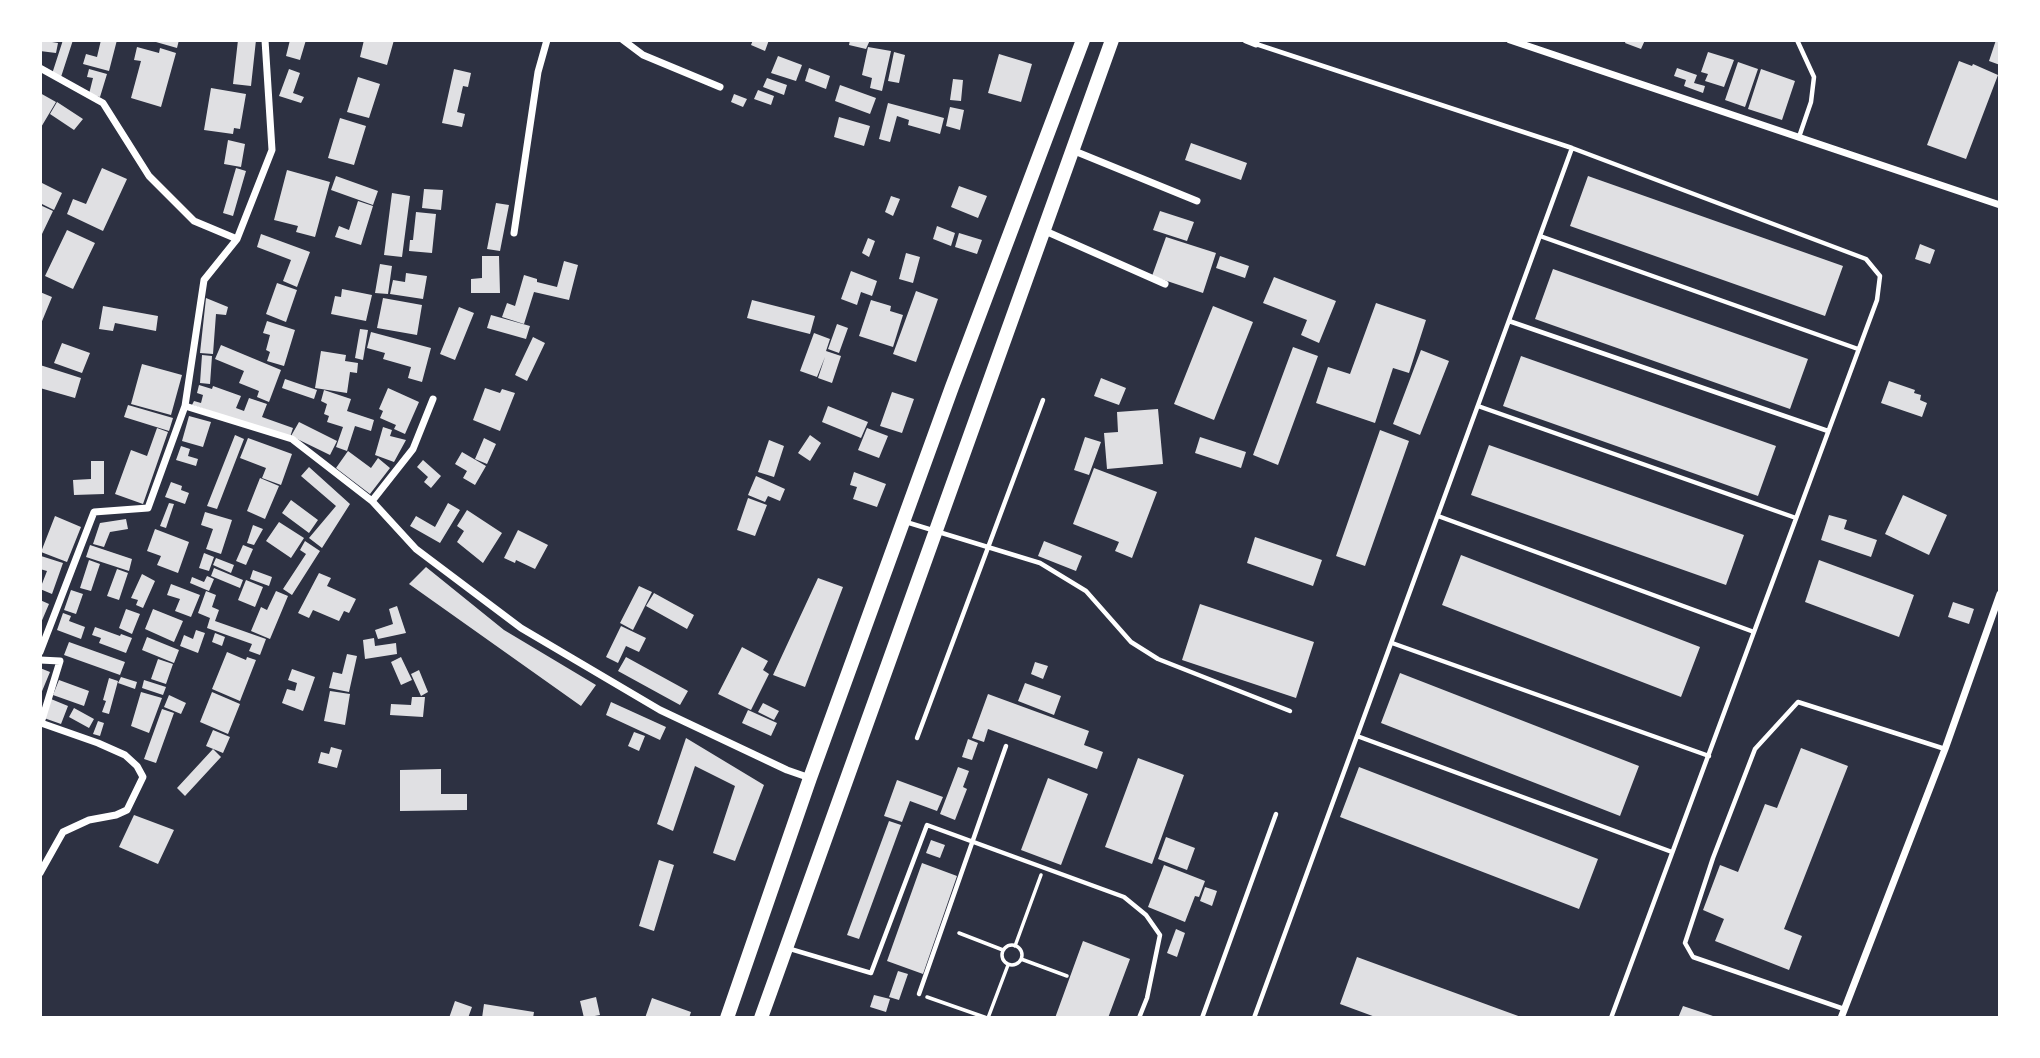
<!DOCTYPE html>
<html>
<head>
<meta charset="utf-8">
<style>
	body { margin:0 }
	#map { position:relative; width:2040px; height:1058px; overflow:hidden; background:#2d3142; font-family:Arial,sans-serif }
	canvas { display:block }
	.frame { position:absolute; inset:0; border:42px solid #fff; pointer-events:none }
</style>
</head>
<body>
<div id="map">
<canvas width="2040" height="1058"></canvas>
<div class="frame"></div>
</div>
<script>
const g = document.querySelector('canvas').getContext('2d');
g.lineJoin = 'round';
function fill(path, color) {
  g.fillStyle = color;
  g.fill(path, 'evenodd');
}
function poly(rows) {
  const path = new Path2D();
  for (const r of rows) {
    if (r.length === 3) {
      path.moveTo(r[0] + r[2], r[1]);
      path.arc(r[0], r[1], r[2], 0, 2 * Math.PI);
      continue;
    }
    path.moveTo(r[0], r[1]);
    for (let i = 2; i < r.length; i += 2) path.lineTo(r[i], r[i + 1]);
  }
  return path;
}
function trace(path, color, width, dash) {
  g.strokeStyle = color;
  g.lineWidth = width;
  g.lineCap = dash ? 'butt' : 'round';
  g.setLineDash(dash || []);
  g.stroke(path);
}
fill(poly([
	[40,40,58,43,56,53,40,51],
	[63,40,73,40,61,77,52,74],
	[101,40,117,40,109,71,83,64,86,54,97,57],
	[149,40,179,40,177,48],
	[238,40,256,40,251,86,233,84],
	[290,40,306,40,300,60,286,56],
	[364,40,394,40,387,65,360,57],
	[753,40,769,40,765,51,751,45],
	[850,40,870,40,866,49,849,45],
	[1626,40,1645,40,1641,49,1625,43],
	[1996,40,2000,40,2000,65,1989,61],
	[137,47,159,53,160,48,176,53,161,107,131,98,141,61,134,60],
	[868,47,891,51,882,91,870,88,872,78,862,75],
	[894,52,905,55,899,83,888,81],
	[1708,52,1734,60,1724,87,1705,81,1708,74,1701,72],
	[999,54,1032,64,1021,102,988,93],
	[778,56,802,65,796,81,771,73],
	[1959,61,1972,66,1973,64,1998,75,1966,159,1927,145],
	[1738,62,1758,69,1745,107,1725,100],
	[809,68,830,76,826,89,805,81],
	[1677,68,1697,75,1694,83,1705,86,1703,93,1684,86,1686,80,1674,76],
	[89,69,107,74,100,97,89,94,93,78,87,77],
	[289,69,300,73,293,93,304,97,301,103,279,96],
	[454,69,471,73,468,87,463,86,457,112,465,114,462,127,442,123],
	[1761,69,1795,81,1782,120,1748,109],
	[358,77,380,84,369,118,347,112],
	[767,78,787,85,784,95,763,87],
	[953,79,963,80,961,101,950,100],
	[840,85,876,98,870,114,835,101],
	[211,88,246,94,240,129,234,128,233,134,204,130],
	[758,90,774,96,771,105,754,99],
	[40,93,56,102,40,129],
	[734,94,747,99,743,107,731,102],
	[57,102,83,119,74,130,50,114],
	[888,103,944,118,940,134,908,125,909,120,897,116,890,142,879,139],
	[950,107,964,110,960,130,946,126],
	[839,117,870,126,864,146,834,137],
	[340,118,366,126,354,165,328,158],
	[228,140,245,144,241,167,224,164],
	[1191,143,1247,163,1241,180,1185,160],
	[102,168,127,179,103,231,67,214,73,199,86,204],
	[236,168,246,171,233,216,223,213],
	[287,170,330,182,315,237,296,232,298,226,274,220],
	[336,176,378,191,373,205,331,190],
	[1588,176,1843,266,1825,316,1570,226],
	[40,182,62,193,54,210,40,203],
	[959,186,987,196,978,218,951,207],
	[424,189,443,190,441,210,422,208],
	[392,193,410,196,402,257,384,255],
	[891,196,900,199,893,216,885,212],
	[358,201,373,206,361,245,335,237,339,226,349,230],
	[496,203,509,205,500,251,487,249],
	[40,205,53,211,42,234,40,233],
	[1160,211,1194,222,1187,241,1153,230],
	[416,212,436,214,432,253,409,251,410,240,413,240],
	[937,226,955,233,951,246,933,239],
	[67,230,95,243,73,289,45,276],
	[959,233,982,240,977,254,955,247],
	[261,234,310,252,297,287,283,281,291,260,257,247],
	[1166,237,1216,253,1203,293,1152,276],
	[868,238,875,241,869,257,862,253],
	[1920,244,1935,250,1930,264,1915,259],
	[906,253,920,257,913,283,899,279],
	[482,256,499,256,500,293,471,293,471,279,482,278],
	[1220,256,1249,266,1245,278,1216,268],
	[564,261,578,265,569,300,534,292,524,324,502,317,507,303,515,306,524,275,537,279,537,282,557,287],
	[380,264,392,266,388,294,375,293],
	[1553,269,1808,359,1790,409,1535,319],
	[851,271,877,281,872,296,861,292,857,305,841,299],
	[406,273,427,276,423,299,390,294,393,280,405,282],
	[1274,277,1336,301,1319,343,1301,335,1307,320,1263,303],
	[277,283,297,290,286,322,266,314],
	[342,289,372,295,366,321,331,314,335,296,341,297],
	[916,291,938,299,916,362,893,354],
	[40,292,52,297,40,326],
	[206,298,228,307,226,315,216,314,213,354,200,353],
	[383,298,422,305,417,335,377,328],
	[752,300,815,316,810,334,747,318],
	[871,300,891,306,890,311,903,315,893,347,859,336],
	[1376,303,1426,320,1409,373,1393,368,1375,423,1316,403,1328,367,1350,374],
	[103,306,158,316,156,331,115,323,113,331,99,329],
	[1213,306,1253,322,1214,420,1174,404],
	[459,307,474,313,455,360,440,354],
	[491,315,530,326,526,339,487,328],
	[267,321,295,330,284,366,267,361,270,352,266,350,270,335,263,333],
	[837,324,848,328,839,353,828,349],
	[360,329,368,330,363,360,355,358],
	[371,332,431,348,422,382,408,378,411,367,383,359,385,353,367,348],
	[814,333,830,339,826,351,841,356,832,383,818,378,825,357,817,377,800,371],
	[533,337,545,343,527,381,515,375],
	[62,343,90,353,82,373,54,363],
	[221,345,281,370,269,402,257,397,259,391,239,383,244,371,215,359],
	[1293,347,1318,356,1278,465,1253,455],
	[1421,350,1449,361,1420,435,1393,424],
	[321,351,346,355,345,361,358,363,357,373,350,372,347,393,315,388],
	[202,355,212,356,210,384,200,383],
	[1521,356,1776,446,1758,496,1503,406],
	[142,364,182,375,171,415,131,404],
	[40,365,81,378,75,398,40,388],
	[1101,378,1126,388,1119,405,1094,396],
	[285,379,317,390,314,399,282,388],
	[1889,381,1915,390,1914,393,1921,395,1920,400,1927,403,1922,417,1881,403],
	[199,385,212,389,213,386,241,396,236,408,244,411,249,398,267,404,262,417,293,428,290,437,192,405,194,401,201,403,203,395,197,393],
	[388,388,419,402,405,434,394,429,396,425,380,418,383,411,379,409],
	[485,388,500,393,502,389,515,393,500,431,473,420],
	[324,390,351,399,347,411,374,420,371,431,355,426,347,451,336,447,343,427,327,422,329,416,324,414,327,404,321,401],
	[892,392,914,399,902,433,880,426],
	[128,405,173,418,169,431,124,417],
	[828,406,868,422,861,438,822,422],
	[1158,409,1163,464,1107,469,1104,433,1118,432,1117,412],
	[189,416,211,422,203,447,182,441],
	[299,422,337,441,330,455,291,436],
	[383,427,392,430,390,436,406,440,394,462,375,455],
	[157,428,168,432,143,504,115,494,131,450,147,456],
	[867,428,888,436,879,458,858,450],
	[1380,430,1409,441,1365,566,1336,556],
	[235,435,244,439,217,509,207,506],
	[810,435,821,443,810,461,798,453],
	[1085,437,1101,442,1089,475,1074,470],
	[1200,437,1246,452,1241,468,1195,453],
	[248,438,292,454,281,485,262,478,266,468,240,458],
	[484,438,496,444,487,464,475,459],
	[769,440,784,446,774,477,758,472],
	[1489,445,1744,535,1726,585,1471,495],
	[181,446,190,449,188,456,198,459,196,466,176,460],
	[348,451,371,468,378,458,390,468,370,494,336,468],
	[462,452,486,466,475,485,463,478,467,471,455,464],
	[423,460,441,476,431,488,424,482,428,477,417,467],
	[91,461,104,461,104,494,74,495,73,480,91,479],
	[309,467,350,504,322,548,309,538,336,506,301,476],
	[1094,468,1157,492,1132,558,1115,551,1119,542,1073,524],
	[854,472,886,484,877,507,853,499,857,487,850,485],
	[756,476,785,489,780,501,768,496,765,502,748,495],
	[260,478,279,486,265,519,247,511],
	[171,482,182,486,181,490,189,493,185,504,165,497],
	[1903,495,1947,515,1929,555,1885,534],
	[748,498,767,505,755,536,737,530],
	[291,500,318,520,309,533,282,513],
	[169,503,174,504,166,528,160,526],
	[448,503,460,510,440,543,410,526,416,516,435,527],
	[467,510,502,533,483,563,457,542,464,531,457,526],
	[205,512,232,520,221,554,206,549,213,529,201,525],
	[1829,515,1847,520,1844,529,1877,540,1871,557,1821,540],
	[55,516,81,527,67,562,41,552],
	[126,519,128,529,110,532,104,547,93,544,100,523],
	[279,522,304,538,291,558,266,541],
	[253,525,263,529,254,545,247,543],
	[155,529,189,542,178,573,157,565,161,556,147,551],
	[518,530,548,545,535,569,516,560,515,563,504,558],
	[1255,537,1322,560,1313,586,1247,563],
	[305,541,320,551,292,595,283,589,306,554,300,550],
	[1044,541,1082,556,1076,571,1038,556],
	[90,545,132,559,129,571,86,557],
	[243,545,253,549,246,565,236,561],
	[204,553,214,557,209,571,199,568],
	[1461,555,1700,647,1681,697,1442,605],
	[41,556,63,563,52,594,40,589,47,571,40,569],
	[216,558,234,565,231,573,213,565],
	[89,560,100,564,91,591,80,588],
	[1819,560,1914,595,1899,637,1805,602],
	[426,567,504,630,596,685,581,706,409,584],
	[214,568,243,580,240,588,211,576],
	[117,569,128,573,119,600,107,596],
	[253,570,272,577,269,586,250,579],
	[319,573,331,578,327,586,356,599,349,613,344,611,339,621,313,610,309,618,298,613],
	[142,574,155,581,143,608,136,605,138,600,131,598],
	[207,576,214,579,209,591,190,583,192,577,204,582],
	[818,578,843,587,805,687,773,675],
	[246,580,263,587,255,607,238,600],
	[171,584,200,595,191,617,175,611,180,599,167,595],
	[639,586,652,592,633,630,620,623],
	[71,590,83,594,76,614,64,610],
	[206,591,216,595,212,607,219,610,215,621,266,639,260,655,249,651,252,644,207,628,210,618,198,613],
	[276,591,288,596,270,639,251,631,261,607,267,610],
	[654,593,694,615,687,629,646,606],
	[40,600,49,604,40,625],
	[1953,602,1974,609,1969,624,1948,617],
	[1200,604,1314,642,1296,698,1182,660],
	[397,606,406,633,378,639,375,630,393,624,389,609],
	[126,609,140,614,132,634,119,628],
	[153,609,183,621,174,642,145,629],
	[63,613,71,616,69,621,85,627,81,639,57,630],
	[621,626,646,638,639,652,626,646,618,663,606,657],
	[95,627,120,636,121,634,132,638,126,653,99,643,101,638,92,635],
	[196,630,205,633,198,653,180,646,184,635,193,639],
	[215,633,225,637,222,646,212,642],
	[147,637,179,650,174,663,142,650],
	[374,638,375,646,396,643,397,654,365,659,363,640],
	[69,642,125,662,120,675,64,655],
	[742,647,768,661,763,670,769,674,751,710,718,694],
	[227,652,246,660,247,657,256,660,240,701,212,689],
	[347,654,357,656,349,692,329,688,333,672,342,674],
	[401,657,412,680,401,685,391,662],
	[626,657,688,691,680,705,618,671],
	[158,659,173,664,166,684,151,679],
	[1035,662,1048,666,1043,679,1031,674],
	[40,668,50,672,40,696],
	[292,669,315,677,303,711,282,703,287,689,295,691,297,683,288,680],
	[419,670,428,692,421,696,411,674],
	[1400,673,1639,766,1620,816,1381,723],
	[121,677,137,682,135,689,118,683],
	[109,678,118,681,109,714,102,712,106,701,103,700],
	[59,680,89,691,84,706,53,695],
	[144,680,166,687,163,695,142,688],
	[1025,683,1061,696,1054,715,1018,701],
	[330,691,350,694,345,725,324,721],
	[141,692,162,698,149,733,131,726],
	[212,692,240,704,228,734,200,722],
	[988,694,1089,731,1084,745,1103,752,1097,769,988,729,984,742,972,738],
	[169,695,186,703,181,714,164,707],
	[412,697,425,697,423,717,390,715,391,704,411,705],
	[51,699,68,706,61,724,44,718],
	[611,702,666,727,660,740,606,715],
	[763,703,779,711,774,720,758,712],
	[74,708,94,719,89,728,69,717],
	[162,709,174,713,156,763,144,759],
	[748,710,777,723,771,736,742,723],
	[98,721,104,723,100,736,93,734],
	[213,730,230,737,223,753,206,746],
	[634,732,645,736,639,751,628,746],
	[686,738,764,785,735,861,713,853,735,786,695,766,673,831,657,824],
	[968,739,978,743,972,760,962,757],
	[331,747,342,750,337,768,318,763,321,752,329,754],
	[1801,748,1848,766,1784,929,1802,936,1789,970,1715,941,1724,919,1703,910,1720,865,1738,872,1765,804,1777,808],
	[213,749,221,757,185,796,177,788],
	[1138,758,1184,775,1152,864,1105,847],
	[958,767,969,771,963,787,967,789,955,820,940,814],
	[1359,767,1598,859,1579,909,1340,817],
	[441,769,441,794,467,794,467,810,400,811,400,770],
	[1048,778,1088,794,1061,865,1021,850],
	[897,780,943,797,937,811,910,801,902,822,884,816],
	[134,815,174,830,158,864,119,847],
	[889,821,901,825,859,939,847,935],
	[1166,837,1195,848,1187,870,1158,859],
	[931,840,945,845,940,858,926,853],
	[659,860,674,865,654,931,639,926],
	[922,863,957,876,923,974,887,961],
	[1164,865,1205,881,1199,897,1195,896,1185,922,1148,907],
	[1205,887,1217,891,1212,906,1200,901],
	[1176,929,1185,933,1177,957,1167,953],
	[1083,941,1130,959,1108,1018,1055,1018],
	[1357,957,1521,1017,1521,1018,1378,1018,1340,1004],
	[898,971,908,974,899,1000,889,997],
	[874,995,890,999,886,1012,870,1007],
	[596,997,600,1015,584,1018,580,1001],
	[652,998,691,1012,689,1018,645,1018],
	[455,1001,472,1007,468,1018,449,1018],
	[484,1004,534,1012,533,1018,482,1018],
	[1683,1006,1716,1017,1716,1018,1678,1018]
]), '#e0e0e3');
trace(poly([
	[959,933,1003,950],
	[1012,955,10],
	[1015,946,1041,875],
	[1021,959,1067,976],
	[927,997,987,1018],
	[988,1018,1008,965]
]), '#fff', 3.5);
trace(poly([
	[1797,40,1814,77,1811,102,1799,137],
	[1256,44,1572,148,1866,259,1880,276,1877,300,1611,1018],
	[1540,236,1858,349],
	[1509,321,1828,431],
	[1478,406,1796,518],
	[1438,516,1754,632],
	[906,522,1040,563,1086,591,1131,642,1158,659,1290,711],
	[1392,643,1709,756],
	[1357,736,1672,852],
	[917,738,1043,400],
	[787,948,871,973,927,825,1124,897,1146,915,1160,935,1147,998,1139,1018],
	[919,994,1006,746],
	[1844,1009,1693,957,1685,943,1713,858,1755,749,1798,702,1945,749],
	[1202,1018,1276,814],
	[1254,1018,1572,148]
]), '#fff', 4.5);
trace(poly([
	[623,40,643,55,720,87],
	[1246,40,1256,44],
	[1510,40,2000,205],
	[40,68,103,103,149,176,194,221,237,239],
	[1072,150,1197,201],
	[1043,230,1165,284],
	[514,233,538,72,547,40],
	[185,406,292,439,372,501,416,549,521,628,660,710,787,770,810,778],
	[372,501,413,449,433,399],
	[40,652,94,512,148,508,185,406,204,280,237,239,272,150,265,40],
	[40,660,60,661,41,723,98,743,125,755,137,766,143,777,127,810,116,815,89,820,63,832,40,873],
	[1841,1018,1945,749,2000,594]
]), '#fff', 7);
trace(poly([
	[727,1018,810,778,952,387,1083,40],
	[761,1018,1112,40]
]), '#fff', 14);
</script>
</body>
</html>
